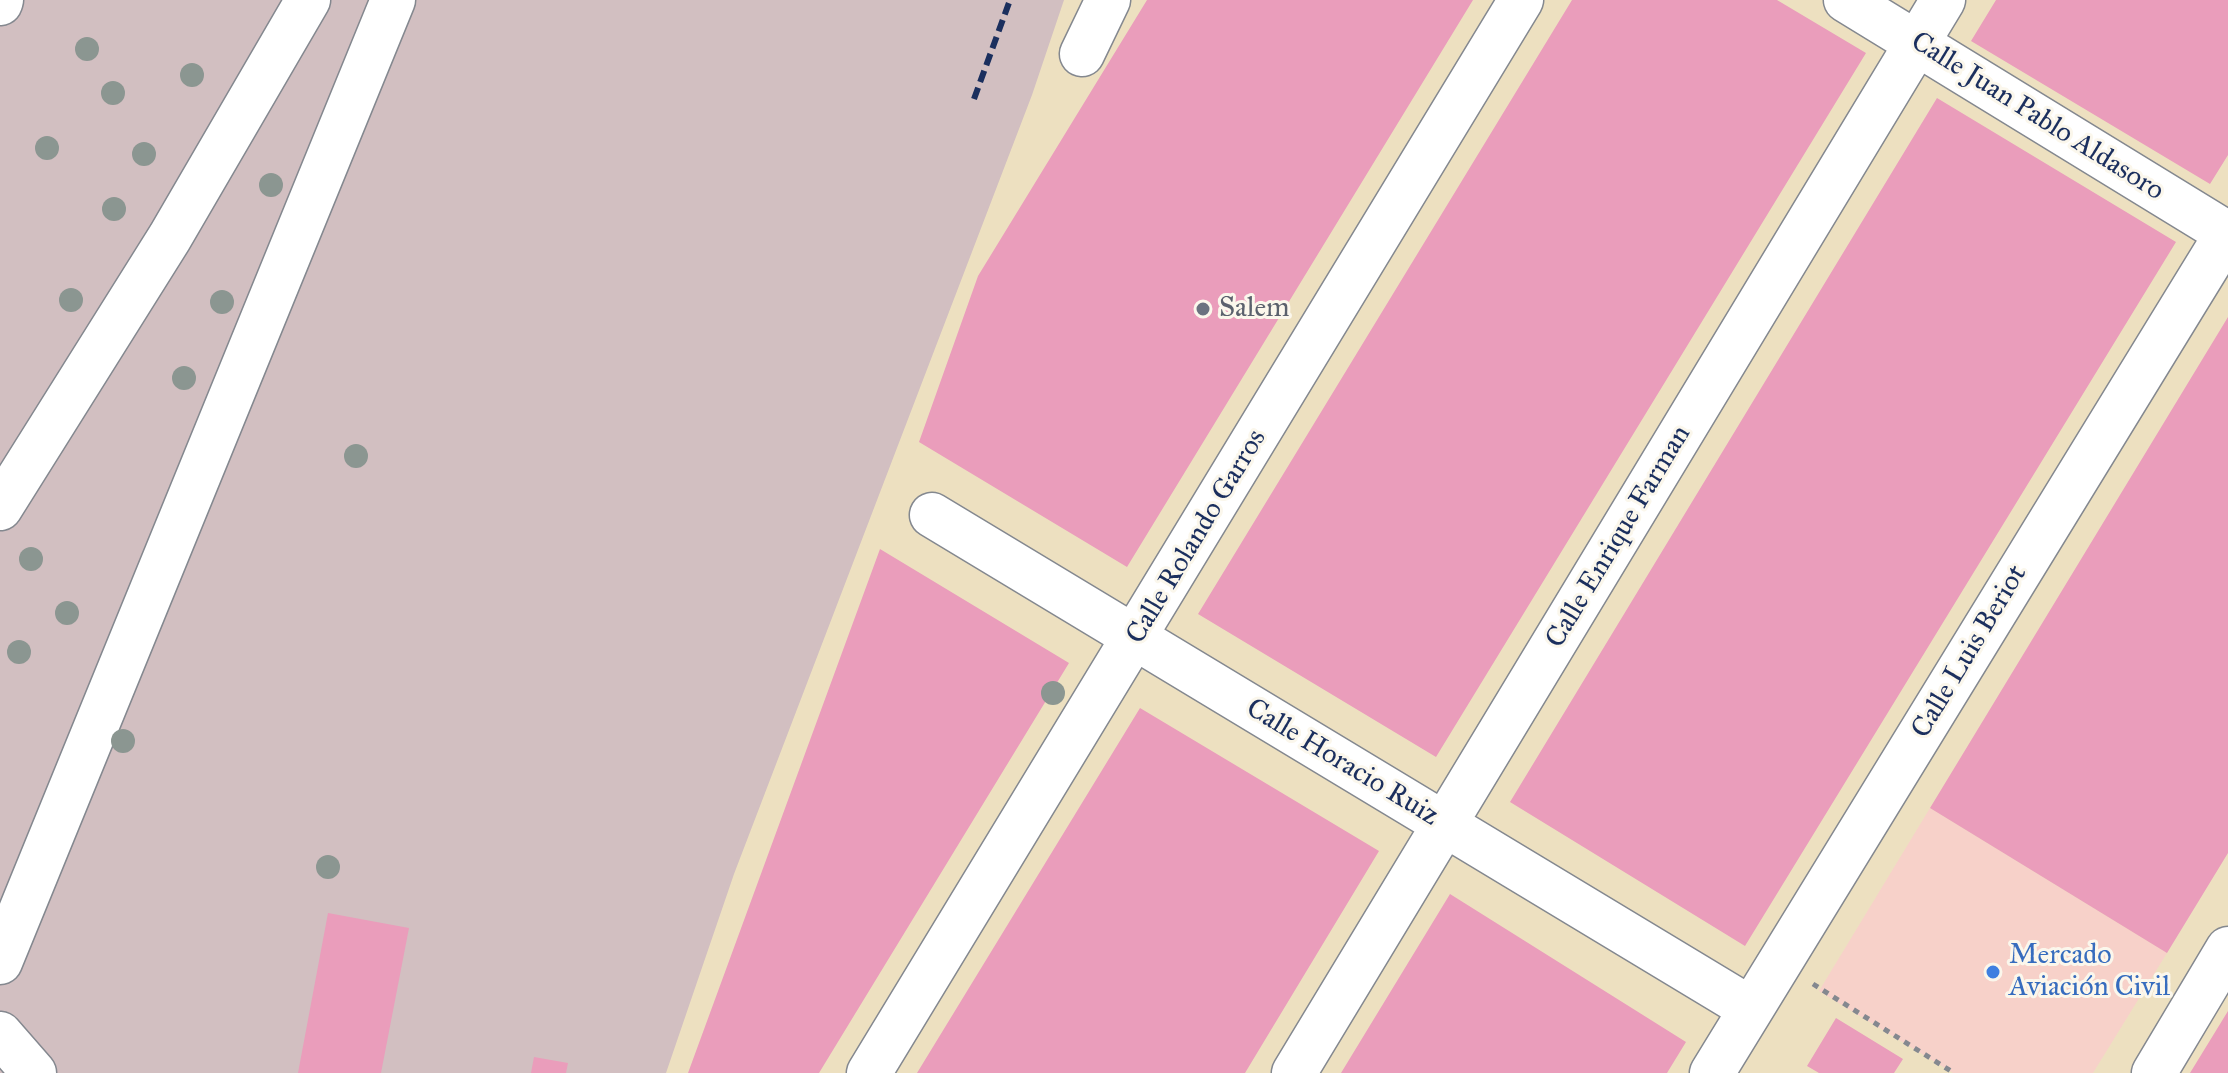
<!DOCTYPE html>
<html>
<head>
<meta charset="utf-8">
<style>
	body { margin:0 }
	canvas { display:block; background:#ede0c0 }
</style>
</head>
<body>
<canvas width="2228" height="1073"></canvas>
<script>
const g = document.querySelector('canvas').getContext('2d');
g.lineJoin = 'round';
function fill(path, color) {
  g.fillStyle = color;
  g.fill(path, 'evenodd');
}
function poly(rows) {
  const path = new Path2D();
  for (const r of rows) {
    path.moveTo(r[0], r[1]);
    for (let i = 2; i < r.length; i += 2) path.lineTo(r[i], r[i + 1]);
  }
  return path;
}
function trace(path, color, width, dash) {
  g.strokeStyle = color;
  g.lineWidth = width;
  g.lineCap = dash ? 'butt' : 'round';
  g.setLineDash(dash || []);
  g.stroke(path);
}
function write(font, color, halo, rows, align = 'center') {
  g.font = font + ' "IM FELL Great Primer",serif';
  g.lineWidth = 6;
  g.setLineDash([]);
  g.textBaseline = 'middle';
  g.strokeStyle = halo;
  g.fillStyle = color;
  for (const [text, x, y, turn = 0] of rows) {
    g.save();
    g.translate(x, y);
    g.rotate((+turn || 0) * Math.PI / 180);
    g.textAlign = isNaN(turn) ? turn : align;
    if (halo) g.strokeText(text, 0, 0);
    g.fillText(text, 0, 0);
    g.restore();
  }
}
fill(poly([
	[1930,808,2167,953,2093,1073,1953,1073,1819,991]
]), '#f7d1c9');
fill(poly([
	[0,0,1064,0,1032,95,734,874,666,1073,0,1073]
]), '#d2bfc1');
fill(poly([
	[1147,0,1473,0,1127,567,919,442,978,276],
	[1572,0,1777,0,1866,53,1436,757,1198,614],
	[1996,0,2228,0,2228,155,2210,184,1971,41],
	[1937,98,2176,242,1745,946,1510,802],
	[2228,317,2228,853,2167,953,1930,808],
	[880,549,1069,663,819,1073,688,1073],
	[1140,708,1379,851,1245,1073,917,1073],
	[1450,894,1686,1042,1667,1073,1341,1073],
	[328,913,409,928,381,1073,298,1073],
	[2228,1011,2228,1073,2190,1073],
	[1836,1018,1903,1059,1894,1073,1819,1073,1807,1066],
	[534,1057,568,1063,566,1073,531,1073]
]), '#ea9dbb');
const minor = poly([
	[1846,0,2228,234],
	[0,3,1,0],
	[1082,54,1108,0],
	[0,508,170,237,308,0],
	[932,515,1751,1009],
	[0,962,393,0],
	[0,1034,34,1073],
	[869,1073,1521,0],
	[1294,1073,1943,0],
	[1712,1073,2228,232],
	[2154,1073,2228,949]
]);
trace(minor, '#84888f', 47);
trace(poly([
	[1813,984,1954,1073]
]), '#84888f', 5, [6, 6]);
trace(minor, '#fff', 44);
trace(poly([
	[974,99,1010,0]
]), '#1b2f5e', 6, [12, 6]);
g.fillStyle = '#8b9691';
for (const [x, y] of [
	[87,49],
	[192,75],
	[113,93],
	[47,148],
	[144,154],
	[271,185],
	[114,209],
	[71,300],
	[222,302],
	[184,378],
	[356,456],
	[31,559],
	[67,613],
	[19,652],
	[1053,693],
	[123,741],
	[328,867]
]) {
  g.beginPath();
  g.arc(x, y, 12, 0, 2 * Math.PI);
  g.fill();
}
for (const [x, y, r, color] of [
	[1203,309,8,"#6b7280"],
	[1993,972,8,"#3f7fe0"]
]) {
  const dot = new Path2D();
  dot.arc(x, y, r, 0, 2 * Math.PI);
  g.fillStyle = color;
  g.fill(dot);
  trace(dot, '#fbf7ec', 3);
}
write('28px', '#1b2f5e', '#fbf7ec', [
	["Calle Juan Pablo Aldasoro",2037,117,32],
	["Calle Rolando Garros",1197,537,-59],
	["Calle Enrique Farman",1619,537,-59],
	["Calle Luis Beriot",1970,652,-59],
	["Calle Horacio Ruiz",1342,763,31]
]);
write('28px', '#5b616d', '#fbf7ec', [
	["Salem",1219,309]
], 'left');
write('28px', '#366cbe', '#fbf7ec', [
	["Mercado",2009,956],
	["Aviación Civil",2009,988]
], 'left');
</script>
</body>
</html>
